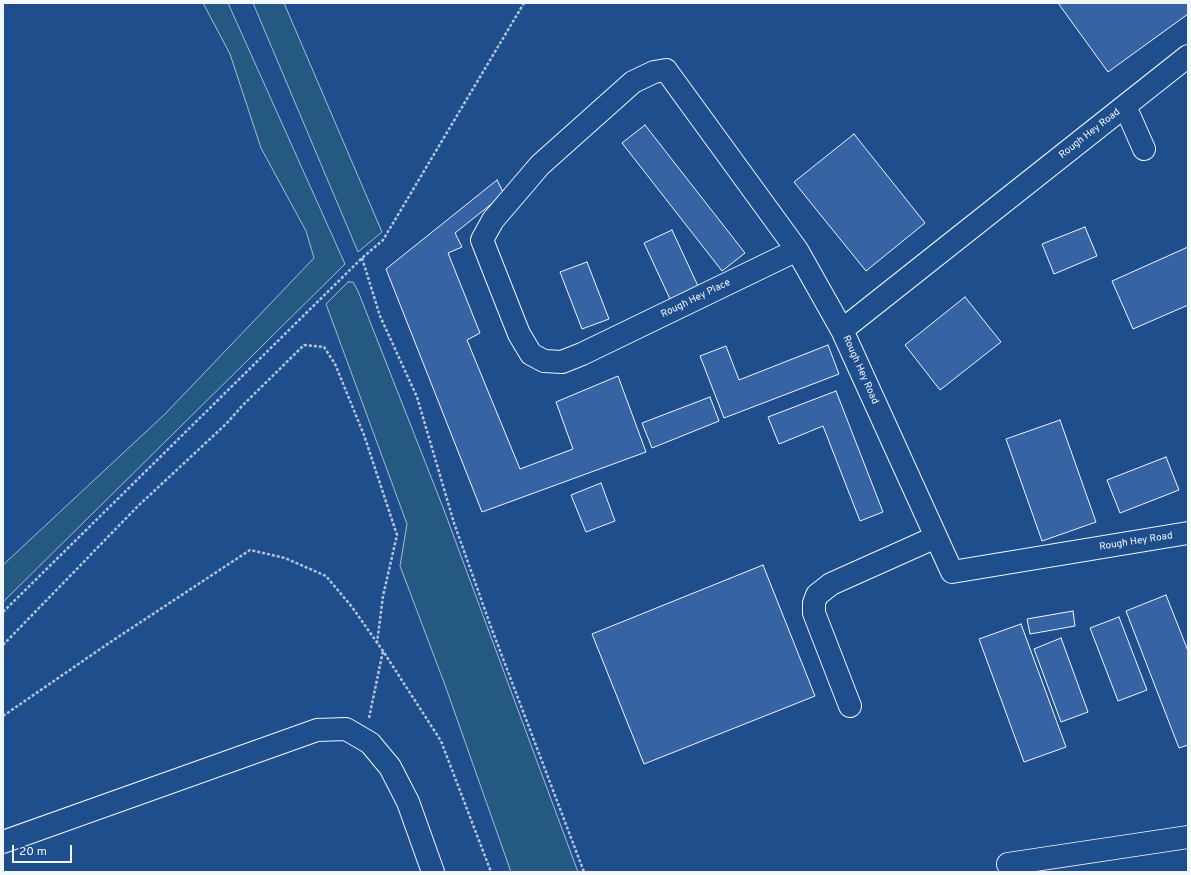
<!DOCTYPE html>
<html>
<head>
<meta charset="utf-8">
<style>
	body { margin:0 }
	#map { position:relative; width:1191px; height:875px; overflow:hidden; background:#1f4e8c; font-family:Overpass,sans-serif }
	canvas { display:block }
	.frame { position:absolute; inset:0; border:4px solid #f2f6ff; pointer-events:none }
	.scale { position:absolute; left:12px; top:845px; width:60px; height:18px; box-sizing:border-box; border:2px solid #f2f6ff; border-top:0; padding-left:5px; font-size:12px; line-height:14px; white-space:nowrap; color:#f2f6ff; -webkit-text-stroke:3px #1f4e8c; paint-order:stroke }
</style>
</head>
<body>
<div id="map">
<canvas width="1191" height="875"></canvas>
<div class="frame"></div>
<div class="scale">20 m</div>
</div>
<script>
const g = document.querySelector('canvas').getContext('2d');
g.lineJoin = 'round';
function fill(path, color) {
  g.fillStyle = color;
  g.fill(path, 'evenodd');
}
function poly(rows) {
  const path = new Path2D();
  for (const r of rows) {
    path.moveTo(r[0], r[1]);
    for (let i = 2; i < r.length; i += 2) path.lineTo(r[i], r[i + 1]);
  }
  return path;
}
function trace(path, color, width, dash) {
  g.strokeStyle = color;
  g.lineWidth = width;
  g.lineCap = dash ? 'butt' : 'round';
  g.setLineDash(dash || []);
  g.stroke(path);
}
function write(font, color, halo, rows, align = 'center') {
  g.font = font + ' Overpass,sans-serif';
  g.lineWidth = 3;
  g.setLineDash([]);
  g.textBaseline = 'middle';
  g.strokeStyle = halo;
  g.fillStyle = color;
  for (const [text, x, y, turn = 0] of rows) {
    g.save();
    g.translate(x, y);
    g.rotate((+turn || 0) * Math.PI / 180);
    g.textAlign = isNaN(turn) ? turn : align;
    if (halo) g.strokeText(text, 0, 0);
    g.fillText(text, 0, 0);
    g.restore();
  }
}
const green = poly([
	[203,3,228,3,345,264,3,602,3,565,165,414,314,258,306,231,261,148,230,54,203,3],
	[253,3,284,3,382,232,358,252,253,3],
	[348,282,353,282,358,291,444,510,578,872,511,872,445,685,400,566,407,524,326,304,348,282]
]);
fill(green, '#245a82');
trace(green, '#a8bbd7', 1);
const building = poly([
	[1058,3,1188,3,1188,14,1108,72,1058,3],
	[645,125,745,253,722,271,622,143,645,125],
	[854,134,925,223,866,271,794,182,854,134],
	[497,180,504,194,455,233,462,247,448,253,480,333,467,340,520,469,573,449,556,402,618,376,646,452,482,512,386,269,497,180],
	[1085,227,1097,256,1054,274,1042,244,1085,227],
	[672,230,698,286,670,299,644,243,672,230],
	[1188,247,1188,305,1133,329,1112,281,1188,247],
	[587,262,609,319,582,329,560,272,587,262],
	[965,297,1001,342,940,390,905,345,965,297],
	[828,345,839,374,724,418,700,356,726,346,739,380,828,345],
	[836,391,883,512,860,521,823,426,779,444,768,417,836,391],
	[710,397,719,421,652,448,642,423,710,397],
	[1060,420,1096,522,1042,541,1006,439,1060,420],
	[1166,457,1179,490,1120,513,1107,480,1166,457],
	[601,483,615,521,586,532,571,495,601,483],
	[763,565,815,696,644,764,592,634,763,565],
	[1166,595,1188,651,1188,745,1179,748,1126,611,1166,595],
	[1073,611,1075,626,1030,634,1027,619,1073,611],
	[1119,617,1147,690,1118,701,1090,628,1119,617],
	[1021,624,1066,747,1024,762,979,639,1021,624],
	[1061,638,1088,712,1061,722,1034,649,1061,638]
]);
fill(building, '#3563a3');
trace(building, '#f2f6ff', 1);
const minor = poly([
	[1188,56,842,330,952,572,1188,533],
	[1125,106,1144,149],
	[797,250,582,354,562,362,544,361,531,354,519,334,482,240,493,220,540,165,633,82,654,72,666,70,797,250,842,330],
	[850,706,814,613,814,603,817,595,831,584,936,537],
	[3,842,317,730,346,729,370,743,390,767,408,802,433,872],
	[1008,864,1188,837]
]);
trace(minor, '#f2f6ff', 24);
trace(poly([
	[362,258,380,316,417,397,454,523,491,627,584,872],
	[3,612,362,258,383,240,524,3],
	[3,645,137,507,226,424,242,406,304,345,324,347,335,364,364,435,397,535,383,596,377,643],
	[3,716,109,643,250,550,285,558,326,576,352,607,383,651,441,741,491,872],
	[369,718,383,651]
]), '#b3c4dc', 2.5, [3, 2]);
trace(minor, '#1f4e8c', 22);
write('10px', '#f2f6ff', '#1f4e8c', [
	["Rough Hey Road",1090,134,-38],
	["Rough Hey Place",696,299,-26],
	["Rough Hey Road",860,370,66],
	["Rough Hey Road",1136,542,-9]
]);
</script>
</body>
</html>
